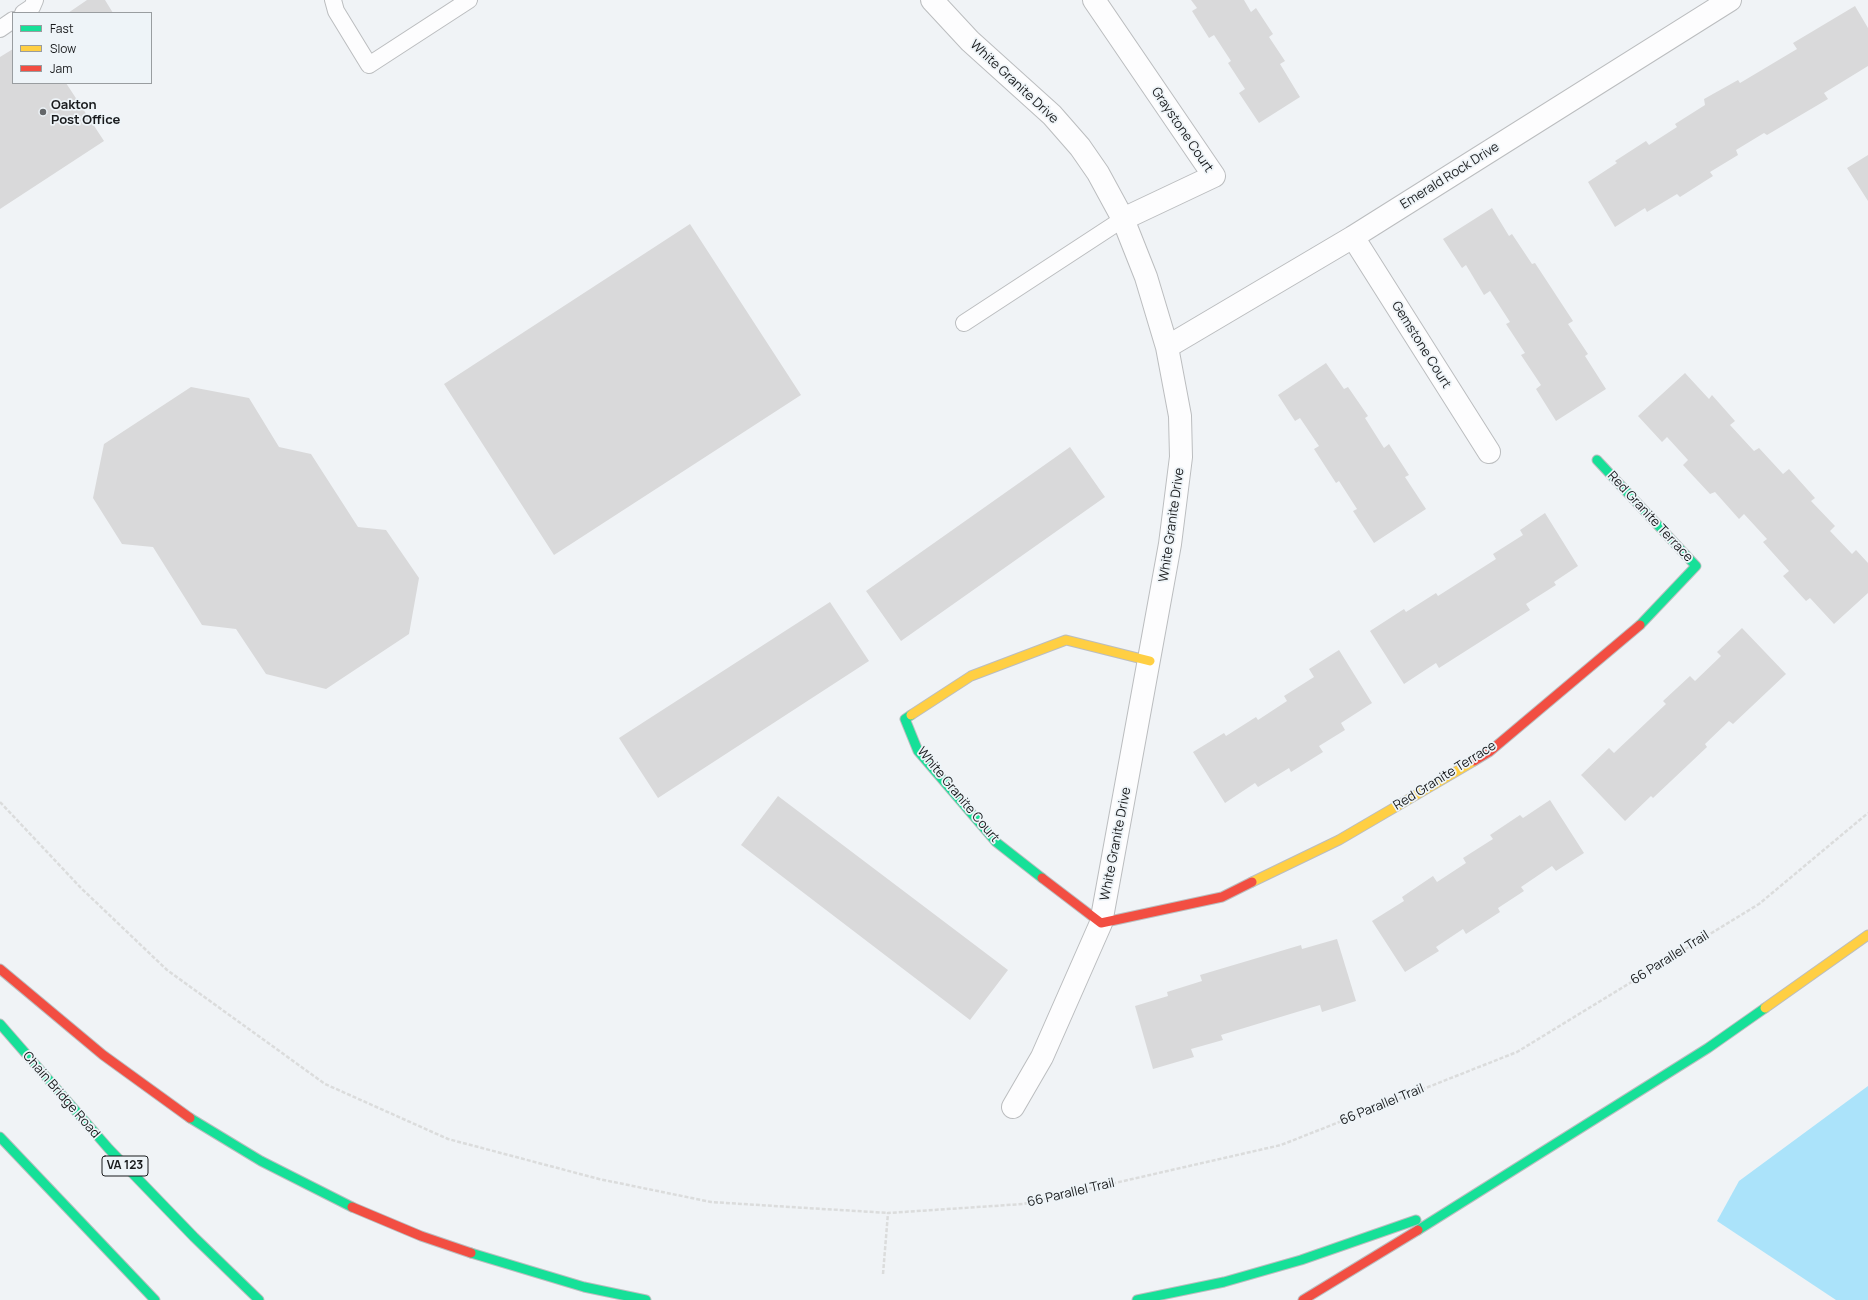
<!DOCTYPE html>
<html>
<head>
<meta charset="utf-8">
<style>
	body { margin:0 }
	#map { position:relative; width:1868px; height:1300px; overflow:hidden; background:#f0f3f6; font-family:Manrope,sans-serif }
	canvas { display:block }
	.legend { position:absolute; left:12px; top:12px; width:140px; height:72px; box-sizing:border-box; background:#eef4f8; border:1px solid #999da0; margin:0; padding:5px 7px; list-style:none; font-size:12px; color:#191b1d }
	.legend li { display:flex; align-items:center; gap:8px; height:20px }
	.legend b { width:20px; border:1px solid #999da0 }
</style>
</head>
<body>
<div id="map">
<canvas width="1868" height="1300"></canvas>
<ul class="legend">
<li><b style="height:5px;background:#16e098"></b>Fast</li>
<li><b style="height:5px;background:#ffcf43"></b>Slow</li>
<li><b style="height:5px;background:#f24e42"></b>Jam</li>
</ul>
</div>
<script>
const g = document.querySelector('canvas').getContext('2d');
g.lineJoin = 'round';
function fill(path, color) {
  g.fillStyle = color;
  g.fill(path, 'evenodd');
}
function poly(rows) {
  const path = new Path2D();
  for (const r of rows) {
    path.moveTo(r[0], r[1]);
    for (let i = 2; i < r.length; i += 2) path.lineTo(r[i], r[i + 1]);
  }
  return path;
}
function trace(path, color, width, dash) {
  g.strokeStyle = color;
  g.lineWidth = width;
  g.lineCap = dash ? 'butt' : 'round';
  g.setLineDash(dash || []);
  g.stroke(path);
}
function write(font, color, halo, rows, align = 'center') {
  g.font = font + ' Manrope,sans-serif';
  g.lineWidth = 3.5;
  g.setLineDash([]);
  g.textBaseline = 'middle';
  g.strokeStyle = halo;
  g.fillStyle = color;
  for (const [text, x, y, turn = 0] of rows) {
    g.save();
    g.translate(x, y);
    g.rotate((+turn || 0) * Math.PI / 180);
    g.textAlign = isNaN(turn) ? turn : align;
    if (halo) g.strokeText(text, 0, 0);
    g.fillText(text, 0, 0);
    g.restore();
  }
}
fill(poly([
	[1868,1086,1868,1300,1836,1300,1717,1221,1739,1181]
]), '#abe3fa');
fill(poly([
	[87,0,105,0,113,13,68,13],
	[1191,0,1244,0,1251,12,1256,8,1273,34,1269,37,1285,61,1280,64,1300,97,1259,123,1239,93,1245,89,1228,63,1231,61,1214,35,1209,38,1192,11,1197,8],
	[1855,6,1868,28,1868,66,1824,93,1828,99,1767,135,1764,133,1736,150,1738,155,1710,172,1713,176,1680,197,1677,194,1647,212,1645,208,1615,227,1588,182,1617,163,1615,161,1646,141,1649,145,1677,127,1675,124,1705,105,1704,99,1738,80,1740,83,1797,49,1793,43],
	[13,49,13,83,66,83,104,141,0,209,0,57],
	[1868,155,1868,201,1847,168],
	[1492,208,1509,236,1512,234,1532,264,1535,263,1573,321,1568,324,1588,354,1585,356,1606,389,1556,421,1536,389,1541,385,1521,355,1525,353,1506,324,1510,322,1490,291,1484,295,1466,265,1462,268,1443,239],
	[690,224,801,395,554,555,444,384],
	[1326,363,1344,389,1348,387,1368,416,1365,418,1384,448,1389,444,1409,475,1405,477,1426,509,1374,543,1353,511,1357,509,1339,481,1336,483,1314,449,1319,446,1300,418,1295,421,1278,395],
	[1685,373,1709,399,1712,395,1735,421,1730,425,1754,451,1759,448,1783,474,1789,469,1815,498,1811,501,1835,526,1830,531,1852,554,1856,550,1868,563,1868,593,1834,624,1810,598,1806,601,1783,576,1789,571,1763,542,1767,539,1744,514,1739,519,1715,492,1710,494,1683,465,1688,460,1667,437,1662,442,1638,416],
	[191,387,249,398,279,447,311,454,358,527,386,530,419,578,409,634,326,689,266,674,236,629,202,625,153,547,122,544,93,498,104,444],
	[1070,447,1105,497,901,641,866,591],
	[1545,513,1578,566,1554,582,1556,585,1526,604,1530,610,1439,668,1436,663,1404,684,1370,631,1404,609,1406,612,1436,593,1438,596,1496,559,1493,554,1523,535,1520,530],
	[830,602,869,661,658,798,619,738],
	[1742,628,1786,674,1733,724,1729,721,1705,744,1707,747,1653,798,1651,796,1625,821,1581,775,1609,748,1614,753,1666,704,1663,701,1690,676,1695,681,1721,656,1717,652],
	[1339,650,1372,703,1341,723,1345,730,1319,746,1323,752,1291,772,1289,768,1258,787,1255,783,1225,803,1193,752,1224,733,1226,736,1256,717,1258,720,1287,701,1284,696,1314,677,1309,669],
	[778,796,1008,970,970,1020,741,845],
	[1550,800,1584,853,1556,871,1552,866,1521,887,1524,891,1498,908,1500,912,1466,934,1463,929,1436,947,1439,951,1405,972,1372,921,1404,901,1402,897,1433,876,1437,882,1466,863,1463,858,1493,839,1490,835,1520,815,1523,818],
	[1337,939,1356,1001,1322,1012,1320,1005,1221,1035,1223,1040,1191,1049,1194,1057,1153,1069,1135,1006,1168,996,1167,992,1202,981,1200,975,1301,945,1302,949]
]), '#d9d9da');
const lane = poly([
	[333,0,336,11,369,65,469,0],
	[23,13,32,7,35,0],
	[0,29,13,20],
	[964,323,1123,219]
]);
const street = poly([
	[932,0,970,41,1052,115,1080,147,1098,173,1123,219,1146,277,1167,347,1180,416,1181,457,1170,544,1101,923,1042,1057,1013,1107],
	[1094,0,1214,176,1123,219],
	[1353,237,1489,452],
	[1167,347,1353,237,1730,0]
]);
const fast = poly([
	[1597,460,1696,566,1640,625],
	[911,715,905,719,918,751,996,842,1042,878],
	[0,1024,109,1149,194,1237,259,1300],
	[190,1118,261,1161,352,1207],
	[0,1137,155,1300],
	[1418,1230,1708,1048,1765,1008],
	[471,1253,584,1287,646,1300],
	[1137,1300,1224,1282,1301,1260,1416,1220]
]);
const slow = poly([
	[911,715,971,676,1066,640,1150,661],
	[1252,882,1339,840,1474,761],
	[1765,1008,1868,935]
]);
const jam = poly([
	[1474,761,1489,752,1640,625],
	[1042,878,1101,923,1222,897,1252,882],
	[0,969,103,1055,190,1118],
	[352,1207,421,1236,471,1253],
	[1303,1300,1418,1230]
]);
trace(lane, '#bbbdbf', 18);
trace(street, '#bbbdbf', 24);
trace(fast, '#bbbdbf', 11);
trace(slow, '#bbbdbf', 11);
trace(jam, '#bbbdbf', 11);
trace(poly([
	[0,802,81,888,167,970,325,1084,448,1139,599,1179,711,1202,888,1213],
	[883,1274,888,1213,1023,1204,1281,1145,1517,1052,1759,904,1868,813]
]), '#dbdcdc', 2.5, [4, 2]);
trace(lane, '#fdfdfe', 16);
trace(street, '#fdfdfe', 22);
trace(fast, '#16e098', 9);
trace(slow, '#ffcf43', 9);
trace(jam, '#f24e42', 9);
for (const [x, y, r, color] of [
	[43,112,4,"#646769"]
]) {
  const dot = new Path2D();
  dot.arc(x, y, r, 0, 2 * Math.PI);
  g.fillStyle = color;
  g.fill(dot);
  trace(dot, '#eef4f8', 1.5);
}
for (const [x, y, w] of [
	[125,1166,46]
]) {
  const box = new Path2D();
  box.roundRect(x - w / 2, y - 10, w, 20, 3);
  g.fillStyle = '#eef4f8';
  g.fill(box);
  trace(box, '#191b1d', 1);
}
write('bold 12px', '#191b1d', null, [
	["VA 123",125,1166]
]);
write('13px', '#191b1d', '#eef4f8', [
	["White Granite Drive",1014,82,43],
	["Graystone Court",1182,130,56],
	["Emerald Rock Drive",1450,176,-32],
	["Gemstone Court",1421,345,58],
	["Red Granite Terrace",1650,517,47],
	["White Granite Drive",1172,525,-82],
	["Red Granite Terrace",1445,776,-32],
	["White Granite Court",958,795,50],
	["White Granite Drive",1116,844,-79],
	["66 Parallel Trail",1670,958,-32],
	["Chain Bridge Road",61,1095,49],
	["66 Parallel Trail",1382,1105,-22],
	["66 Parallel Trail",1071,1193,-13]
]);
write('bold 13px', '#191b1d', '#eef4f8', [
	["Oakton",51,105],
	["Post Office",51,120]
], 'left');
</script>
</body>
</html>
